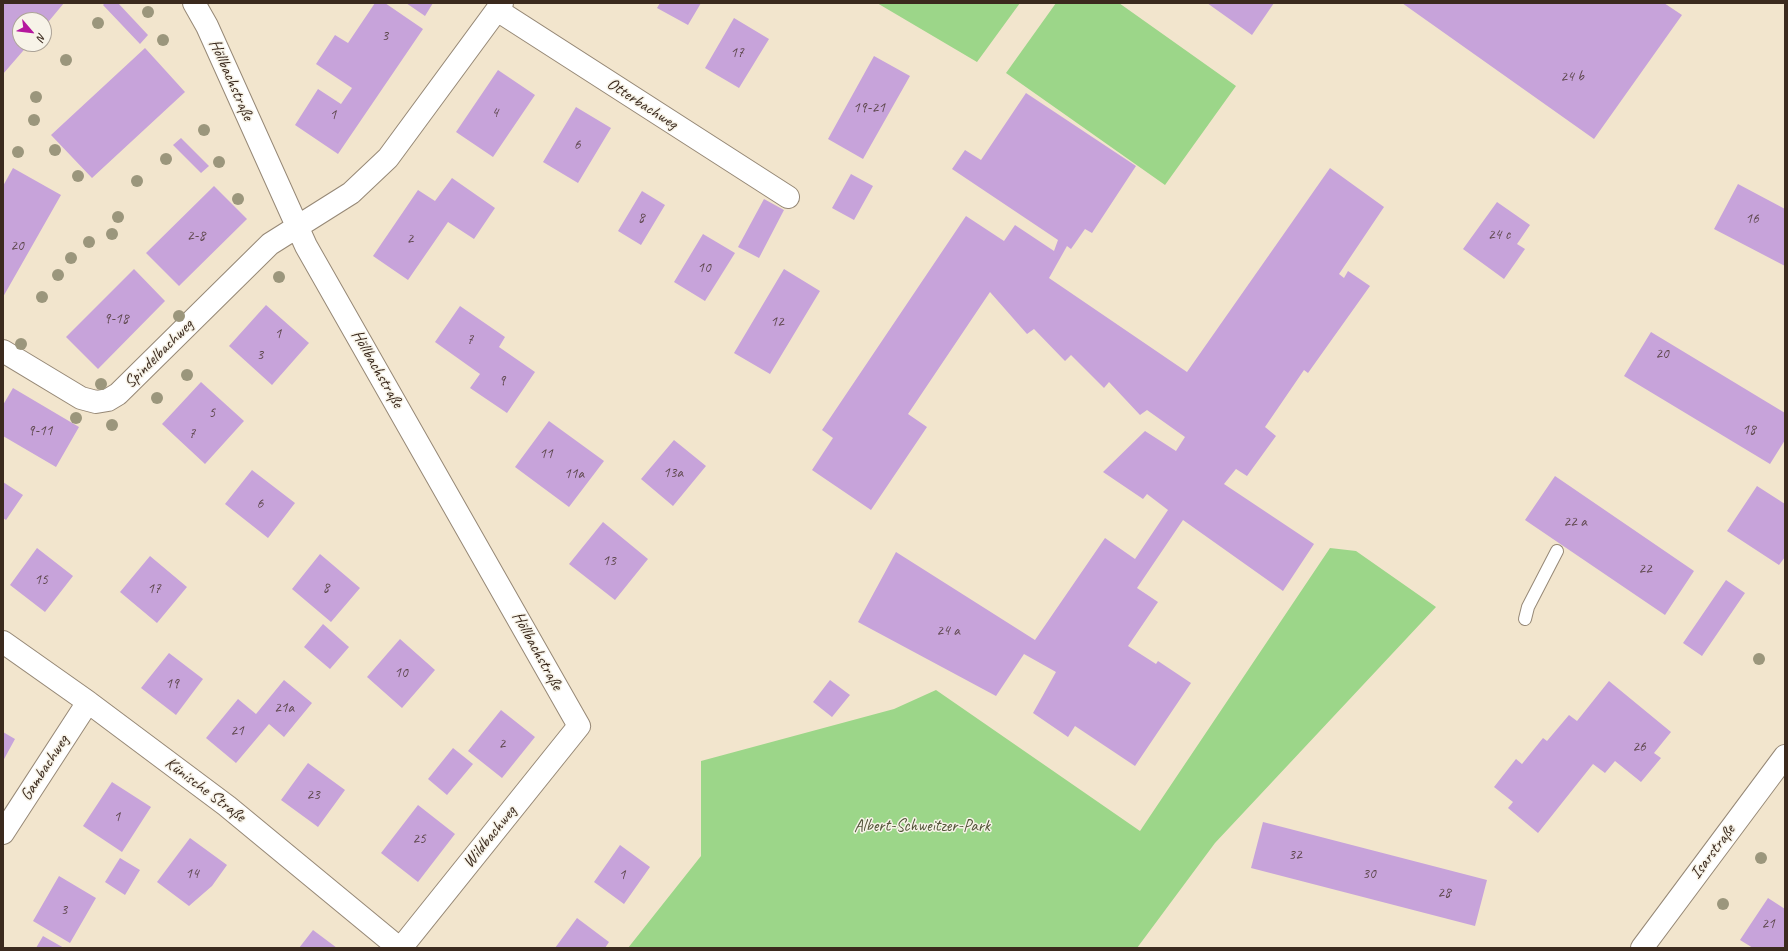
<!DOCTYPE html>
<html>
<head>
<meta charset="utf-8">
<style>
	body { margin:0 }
	#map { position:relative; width:1788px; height:951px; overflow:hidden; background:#f2e5cd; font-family:Caveat,sans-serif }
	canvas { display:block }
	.frame { position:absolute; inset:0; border:4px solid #3b2a1e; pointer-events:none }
	.north { position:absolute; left:12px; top:12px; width:40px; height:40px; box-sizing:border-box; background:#f7f3e8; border:1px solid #aca397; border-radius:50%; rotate:118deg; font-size:11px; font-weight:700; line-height:16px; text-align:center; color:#3b2a1e }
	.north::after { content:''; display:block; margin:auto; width:14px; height:18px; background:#b5179e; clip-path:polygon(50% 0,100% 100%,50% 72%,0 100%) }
</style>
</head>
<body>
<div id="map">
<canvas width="1788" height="951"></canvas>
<div class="frame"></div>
<div class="north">N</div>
</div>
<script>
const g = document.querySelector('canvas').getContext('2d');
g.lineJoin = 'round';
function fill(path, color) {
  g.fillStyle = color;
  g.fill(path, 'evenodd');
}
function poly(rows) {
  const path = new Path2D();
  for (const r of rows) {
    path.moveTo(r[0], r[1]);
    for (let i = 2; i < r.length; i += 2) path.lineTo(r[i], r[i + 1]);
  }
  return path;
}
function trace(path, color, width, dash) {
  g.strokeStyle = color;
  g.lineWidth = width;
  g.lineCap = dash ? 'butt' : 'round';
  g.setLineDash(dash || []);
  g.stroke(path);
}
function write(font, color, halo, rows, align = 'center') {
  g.font = font + ' Caveat,sans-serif';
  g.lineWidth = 3;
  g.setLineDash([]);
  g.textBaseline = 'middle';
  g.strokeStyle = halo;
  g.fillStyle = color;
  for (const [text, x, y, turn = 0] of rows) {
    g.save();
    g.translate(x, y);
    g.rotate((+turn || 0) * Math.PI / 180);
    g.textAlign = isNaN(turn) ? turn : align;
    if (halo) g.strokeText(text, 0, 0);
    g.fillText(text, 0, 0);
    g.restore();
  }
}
fill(poly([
	[877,3,1020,3,977,62],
	[1056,3,1119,3,1236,86,1165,185,1006,73],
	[1330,548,1356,551,1436,607,1215,843,1137,948,628,948,701,856,701,761,894,709,936,690,1140,831]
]), '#9cd689');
fill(poly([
	[3,3,64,3,44,27,44,20,20,20,20,44,29,44,3,74],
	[105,3,118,3,148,35,140,44,103,5],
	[375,3,385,3,423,29,338,154,295,125,318,89,341,104,352,88,316,64,335,35,348,43],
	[406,3,433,3,425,16],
	[660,3,701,3,688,25,657,8],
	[1207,3,1274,3,1252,35],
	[1402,3,1664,3,1682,15,1594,139],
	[734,18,769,39,739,88,705,68],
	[145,48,185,92,92,178,51,135],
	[874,56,910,76,863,159,828,139],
	[498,70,535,95,493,157,456,132],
	[1026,93,1136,166,1092,233,1085,229,1071,249,1067,246,1049,278,1187,372,1330,168,1384,207,1339,274,1344,278,1348,271,1370,286,1308,373,1304,370,1265,427,1276,436,1247,476,1236,469,1224,484,1314,544,1283,591,1183,520,1137,588,1158,602,1128,646,1156,664,1158,661,1191,683,1135,766,1075,726,1068,737,1033,713,1056,672,1024,654,996,696,858,622,896,552,1035,640,1105,538,1135,559,1168,510,1147,494,1143,499,1103,472,1145,431,1176,451,1185,437,1147,410,1140,415,1109,382,1104,388,1071,355,1065,361,1034,329,1027,334,990,292,908,414,927,427,871,510,812,470,833,438,822,430,966,216,1004,241,1015,225,1054,251,1058,240,952,169,965,150,981,160],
	[576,107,611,128,578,183,543,162],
	[181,138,209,166,201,173,173,145],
	[13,168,61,195,3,297,3,186],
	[851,174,873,186,854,220,832,208],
	[452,178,495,208,474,239,448,222,408,280,373,256,418,190,435,201],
	[1738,184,1785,209,1785,266,1714,229],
	[214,186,247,219,179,286,146,253],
	[642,191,665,205,641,245,618,231],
	[764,199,784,210,759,258,738,247],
	[1497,202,1530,225,1517,244,1525,249,1504,279,1463,249],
	[703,234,735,253,705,301,674,282],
	[134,269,165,301,98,369,66,337],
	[784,269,820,291,770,374,734,353],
	[266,305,309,343,272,385,229,346],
	[460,306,505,337,499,347,535,372,507,413,470,388,480,374,435,342],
	[1651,332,1785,413,1785,440,1770,464,1624,376],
	[201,382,244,421,205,464,162,424],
	[13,388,79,427,56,467,3,436,3,405],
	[549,421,604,461,569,507,515,467],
	[674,440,706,466,673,506,641,479],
	[252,470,295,503,268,538,225,504],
	[1555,476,1694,571,1665,615,1525,520],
	[3,482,23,495,6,520,3,518],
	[1757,486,1785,504,1785,557,1779,565,1727,531],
	[603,522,648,559,615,600,569,564],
	[37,548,73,576,45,612,10,585],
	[320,554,360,588,331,622,292,589],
	[150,556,187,587,157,623,120,592],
	[1726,580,1745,593,1702,656,1683,643],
	[323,624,349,647,330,669,304,647],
	[400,639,435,670,402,708,367,677],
	[169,653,203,679,176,715,141,688],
	[284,680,312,703,284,737,269,724,236,763,206,738,238,699,256,714],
	[830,680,850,695,832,717,813,702],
	[1609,681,1671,732,1654,753,1661,758,1641,782,1615,761,1605,773,1593,764,1538,833,1508,808,1513,802,1494,787,1516,759,1522,764,1543,738,1547,741,1569,715,1577,721],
	[501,710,535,737,502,778,468,751],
	[3,732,15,739,3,761],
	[453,748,473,764,447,795,428,779],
	[308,763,345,790,318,827,281,800],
	[112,782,151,807,122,852,83,826],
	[418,805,455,834,418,882,381,853],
	[1263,822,1487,880,1475,926,1251,868],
	[190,838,227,865,212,886,189,906,157,882],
	[620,845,650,867,624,904,594,882],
	[120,858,140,870,125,895,105,882],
	[59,876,96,898,70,943,33,921],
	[1768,898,1785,909,1785,948,1753,948,1740,940],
	[577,918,609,942,605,948,555,948],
	[313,930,337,948,299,948],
	[43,936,64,948,36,948]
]), '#c7a3da');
const service = poly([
	[1525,619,1528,607,1557,551]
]);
const minor = poly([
	[194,3,207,26,306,246,579,726,401,948],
	[497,10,788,197],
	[3,351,81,398,96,402,108,400,118,394,270,244,351,193,388,158,502,3],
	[3,642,88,702,227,806,399,948],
	[3,833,88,702]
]);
const tertiary = poly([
	[1642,948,1785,756]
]);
trace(service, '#968876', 14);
trace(minor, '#968876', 24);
trace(tertiary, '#968876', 24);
trace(service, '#fff', 12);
trace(minor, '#fff', 22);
trace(tertiary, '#fff', 22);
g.fillStyle = '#9b967c';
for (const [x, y] of [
	[148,12],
	[98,23],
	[163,40],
	[66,60],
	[36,97],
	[34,120],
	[204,130],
	[55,150],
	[18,152],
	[166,159],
	[219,162],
	[78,176],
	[137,181],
	[238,199],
	[118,217],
	[112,234],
	[89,242],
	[71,258],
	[58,275],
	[279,277],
	[42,297],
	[179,316],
	[21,344],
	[187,375],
	[101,384],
	[157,398],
	[76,418],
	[112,425],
	[1759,659],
	[1761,858],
	[1723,904]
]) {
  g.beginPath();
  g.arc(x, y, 6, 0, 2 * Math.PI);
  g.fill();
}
write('15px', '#5e484d', null, [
	["3",385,36],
	["17",737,53],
	["24 b",1572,77],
	["19-21",869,108],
	["4",495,113],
	["1",333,115],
	["6",577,145],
	["8",641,218],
	["16",1752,219],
	["24 c",1499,235],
	["2-8",196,236],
	["2",410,239],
	["20",17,246],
	["10",704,268],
	["9-18",116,319],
	["12",777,322],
	["1",278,334],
	["7",470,340],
	["20",1662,354],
	["3",260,355],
	["9",502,381],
	["5",212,413],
	["18",1749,430],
	["9-11",40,431],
	["7",192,434],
	["11",546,454],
	["13a",673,473],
	["11a",574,474],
	["6",260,504],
	["22 a",1575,522],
	["13",609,561],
	["22",1645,569],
	["15",41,580],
	["8",326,588],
	["17",154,589],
	["24 a",948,631],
	["10",401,673],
	["19",172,684],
	["21a",284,708],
	["21",237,731],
	["2",502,744],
	["26",1639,747],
	["23",313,795],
	["1",117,817],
	["25",419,839],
	["32",1295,855],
	["14",192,874],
	["30",1369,874],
	["1",622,875],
	["28",1444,893],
	["3",64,910],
	["21",1768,924]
]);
write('17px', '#3b2a1e', '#f7f3e8', [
	["Höllbachstraße",231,80,66],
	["Otterbachweg",642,104,33],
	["Spindelbachweg",159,354,-45],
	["Höllbachstraße",377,369,60],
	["Höllbachstraße",537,651,61],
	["Gambachweg",45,768,-57],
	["Künische Straße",205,790,37],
	["Wildbachweg",490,837,-51],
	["Isarstraße",1713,852,-53]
]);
write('17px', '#535539', '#f7f3e8', [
	["Albert-Schweitzer-Park",922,827]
]);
</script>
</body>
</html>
